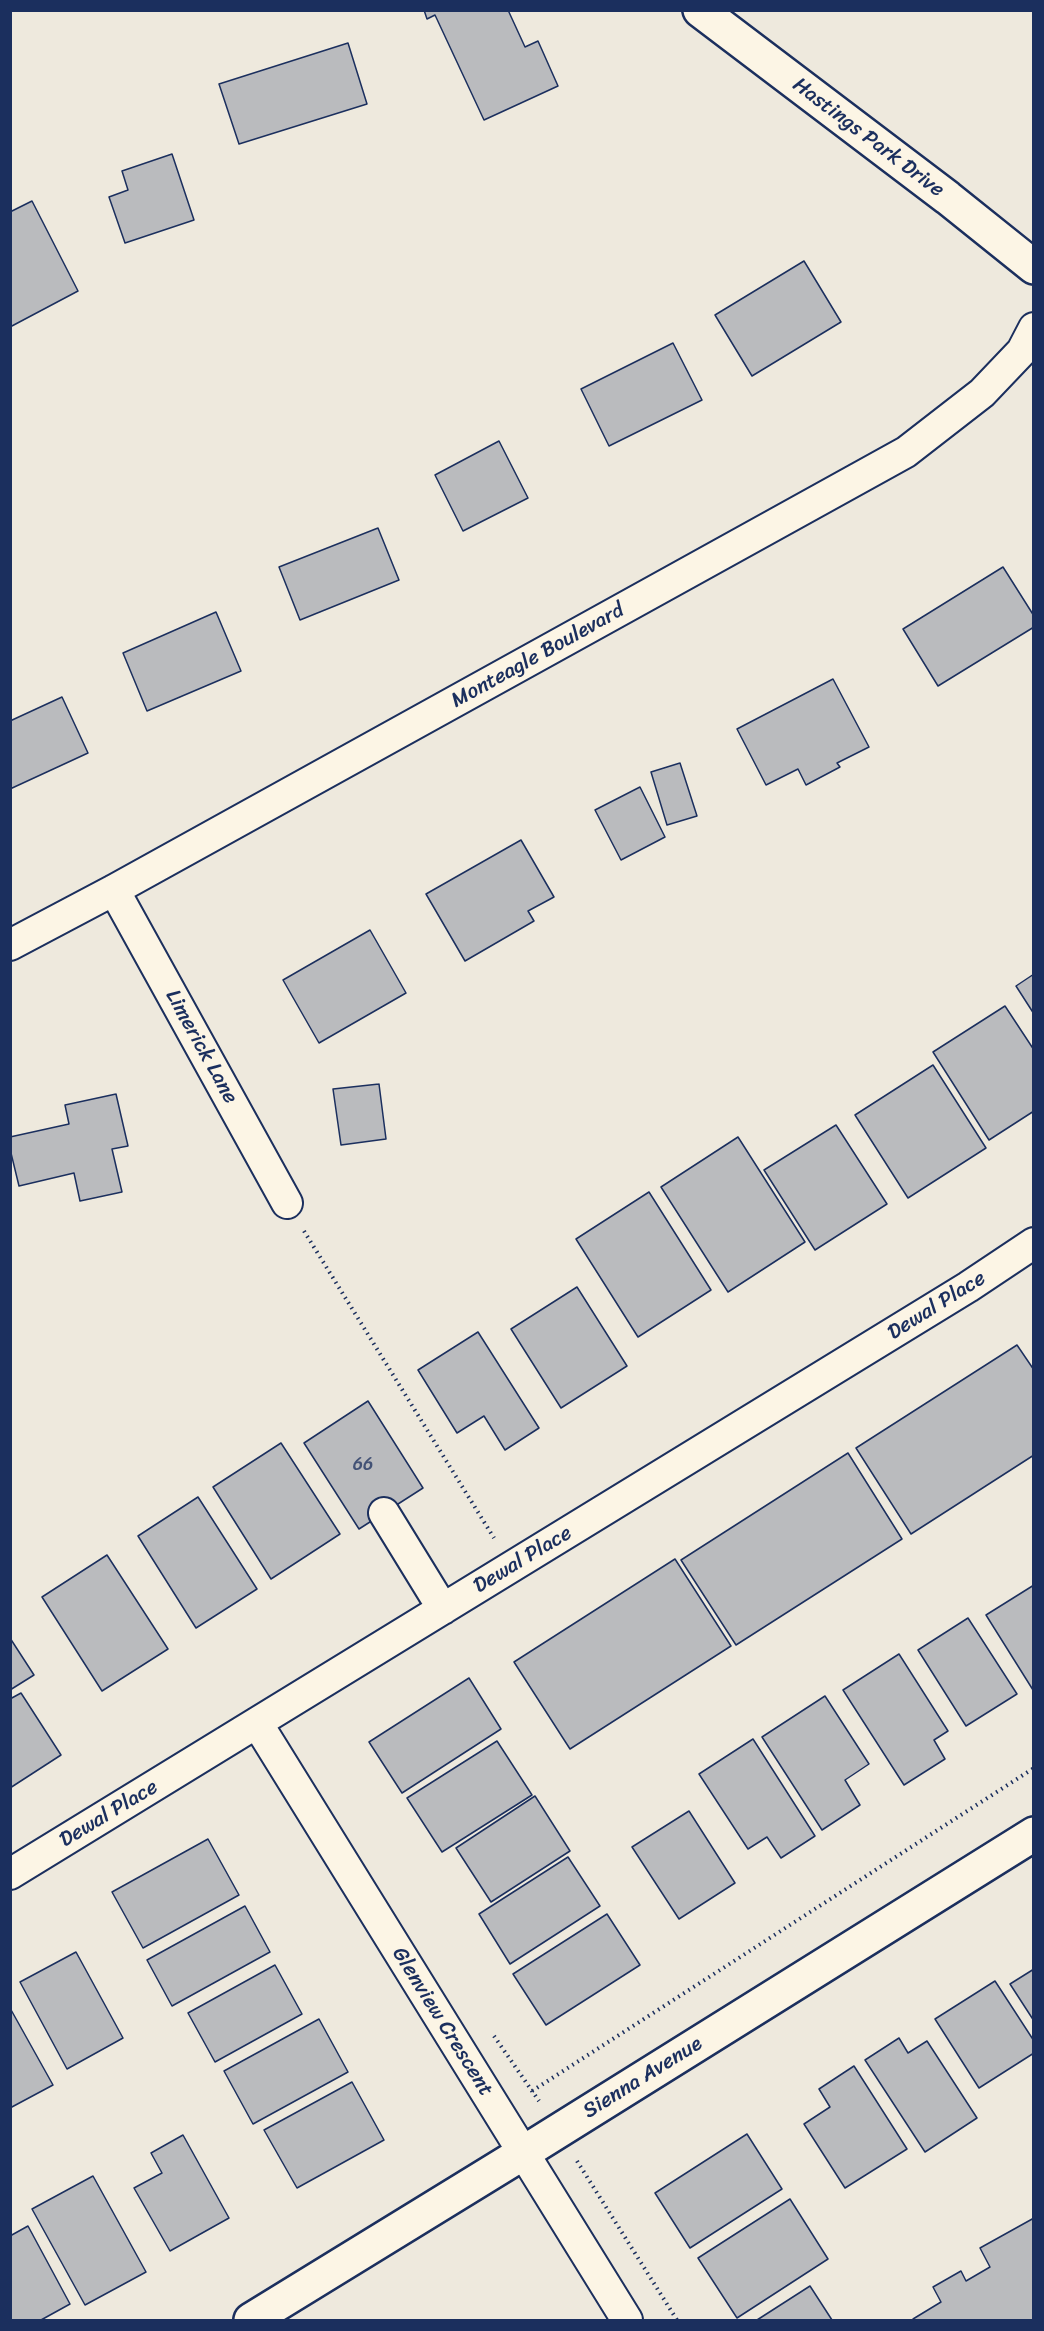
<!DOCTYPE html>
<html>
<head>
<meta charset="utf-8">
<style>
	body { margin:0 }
	#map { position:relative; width:1044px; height:2331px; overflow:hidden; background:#eee9dd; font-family:Sriracha,sans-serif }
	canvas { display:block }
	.frame { position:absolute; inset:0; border:12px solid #1b2f5e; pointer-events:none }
</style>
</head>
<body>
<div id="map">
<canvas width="1044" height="2331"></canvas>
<div class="frame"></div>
</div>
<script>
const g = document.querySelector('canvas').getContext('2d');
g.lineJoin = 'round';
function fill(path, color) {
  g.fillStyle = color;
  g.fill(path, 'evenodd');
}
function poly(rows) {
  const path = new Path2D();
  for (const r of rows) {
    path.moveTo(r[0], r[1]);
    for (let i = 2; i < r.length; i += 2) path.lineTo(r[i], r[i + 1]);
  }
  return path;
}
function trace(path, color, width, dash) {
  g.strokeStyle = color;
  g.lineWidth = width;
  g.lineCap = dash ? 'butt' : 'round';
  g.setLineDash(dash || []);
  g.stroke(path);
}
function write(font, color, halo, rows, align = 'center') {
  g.font = font + ' Sriracha,sans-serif';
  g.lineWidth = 6;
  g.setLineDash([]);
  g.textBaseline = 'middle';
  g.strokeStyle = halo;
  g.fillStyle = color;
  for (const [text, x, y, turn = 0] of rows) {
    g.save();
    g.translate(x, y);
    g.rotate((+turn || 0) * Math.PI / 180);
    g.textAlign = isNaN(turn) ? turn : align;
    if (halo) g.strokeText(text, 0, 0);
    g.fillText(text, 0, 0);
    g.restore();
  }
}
const building = poly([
	[424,10,508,10,525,47,538,41,558,86,484,120,435,15,427,19,424,10],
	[348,43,367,104,239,144,219,84,348,43],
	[172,154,194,220,125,243,109,197,128,190,122,171,172,154],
	[32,201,78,291,10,327,10,212,32,201],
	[804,261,841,322,752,376,715,315,804,261],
	[673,343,702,400,609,446,581,389,673,343],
	[499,441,528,498,463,531,435,475,499,441],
	[378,528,399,580,300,620,279,567,378,528],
	[1003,567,1034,616,1034,627,938,686,903,629,1003,567],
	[216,612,241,671,147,711,123,653,216,612],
	[833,679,869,747,837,763,840,767,806,785,798,769,766,785,737,729,833,679],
	[62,697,88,753,10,789,10,721,62,697],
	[680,763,697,816,667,825,651,772,680,763],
	[640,787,665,837,621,860,595,810,640,787],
	[521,840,554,897,528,911,534,921,465,961,426,894,521,840],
	[370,930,406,993,319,1043,283,980,370,930],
	[1034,974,1034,1014,1016,986,1034,974],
	[1005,1006,1034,1050,1034,1111,989,1140,933,1052,1005,1006],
	[933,1065,986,1148,908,1198,855,1115,933,1065],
	[379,1084,386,1139,341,1145,333,1089,379,1084],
	[116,1094,128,1146,112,1149,122,1192,80,1201,74,1173,19,1186,10,1149,10,1137,69,1124,65,1105,116,1094],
	[836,1125,887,1204,815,1250,764,1170,836,1125],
	[738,1137,805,1242,728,1292,661,1187,738,1137],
	[649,1192,711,1290,638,1337,576,1239,649,1192],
	[577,1287,627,1366,561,1408,511,1329,577,1287],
	[478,1332,539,1428,505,1450,484,1416,457,1433,418,1370,478,1332],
	[1017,1345,1034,1370,1034,1455,911,1534,856,1448,1017,1345],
	[368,1401,423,1488,359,1529,304,1443,368,1401],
	[281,1443,340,1534,271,1579,213,1487,281,1443],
	[848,1453,902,1539,736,1645,681,1560,848,1453],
	[198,1497,257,1589,196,1628,138,1536,198,1497],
	[107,1555,168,1649,102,1691,42,1597,107,1555],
	[675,1559,731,1646,570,1749,514,1662,675,1559],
	[1034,1585,1034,1690,1033,1690,986,1615,1034,1585],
	[968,1618,1017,1694,966,1726,918,1650,968,1618],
	[10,1638,34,1675,10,1690,10,1638],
	[899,1654,948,1731,934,1740,945,1759,904,1785,843,1690,899,1654],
	[469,1678,501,1729,402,1793,369,1742,469,1678],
	[21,1693,61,1755,10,1788,10,1699,21,1693],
	[825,1696,869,1764,845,1780,860,1805,822,1830,762,1737,825,1696],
	[753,1739,815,1836,781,1858,767,1837,748,1849,699,1774,753,1739],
	[497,1741,532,1795,442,1852,407,1798,497,1741],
	[535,1796,570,1851,491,1902,456,1848,535,1796],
	[689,1811,735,1883,679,1919,632,1847,689,1811],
	[208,1839,239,1895,143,1948,112,1892,208,1839],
	[568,1857,600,1906,510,1964,479,1914,568,1857],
	[245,1906,270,1952,172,2006,147,1960,245,1906],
	[607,1914,640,1965,546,2025,513,1974,607,1914],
	[76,1952,123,2038,67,2069,20,1982,76,1952],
	[275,1965,302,2014,215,2062,188,2013,275,1965],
	[1034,1969,1034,2021,1010,1984,1034,1969],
	[995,1981,1034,2041,1034,2053,979,2088,935,2019,995,1981],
	[10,2008,53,2085,10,2108,10,2008],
	[319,2019,348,2072,253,2124,224,2071,319,2019],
	[899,2038,908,2053,927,2041,977,2118,925,2152,865,2060,899,2038],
	[854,2066,907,2149,845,2188,804,2124,830,2107,819,2089,854,2066],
	[352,2082,384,2140,297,2188,264,2130,352,2082],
	[747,2134,782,2189,690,2248,655,2193,747,2134],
	[183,2135,229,2218,170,2251,134,2188,162,2173,151,2153,183,2135],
	[93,2176,146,2272,85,2305,32,2209,93,2176],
	[790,2199,828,2259,737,2318,698,2258,790,2199],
	[1034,2218,1034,2320,914,2320,913,2319,941,2302,933,2287,961,2271,966,2281,990,2267,980,2248,1034,2218],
	[28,2226,70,2304,41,2320,10,2320,10,2236,28,2226],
	[810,2286,832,2320,757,2320,810,2286]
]);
fill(building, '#babbbe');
trace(building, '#1b2f5e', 1.5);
const street = poly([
	[114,890,287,1203],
	[10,945,114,890,906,452,982,393,1022,351,1034,328],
	[384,1513,443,1609],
	[257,1723,627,2320],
	[10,1874,968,1287,1034,1243]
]);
const secondary = poly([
	[700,10,948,198,1034,267],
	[251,2320,523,2153,1034,1834]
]);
trace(street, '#1b2f5e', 34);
trace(secondary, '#1b2f5e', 38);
trace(poly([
	[304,1231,494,1538],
	[494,2036,539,2101],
	[532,2091,1034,1768],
	[577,2161,677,2320]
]), '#1b2f5e', 4, [1.5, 4.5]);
trace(street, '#fcf5e5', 30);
trace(secondary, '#fcf5e5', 33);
write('18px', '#435276', null, [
	["66",363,1465]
]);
write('21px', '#1b2f5e', '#fcf5e5', [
	["Hastings Park Drive",868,138,37],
	["Monteagle Boulevard",538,656,-29],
	["Limerick Lane",201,1047,61],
	["Dewal Place",937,1306,-32],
	["Dewal Place",523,1560,-31],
	["Dewal Place",109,1814,-31],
	["Glenview Crescent",442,2022,58],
	["Sienna Avenue",643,2078,-32]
]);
</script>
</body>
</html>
